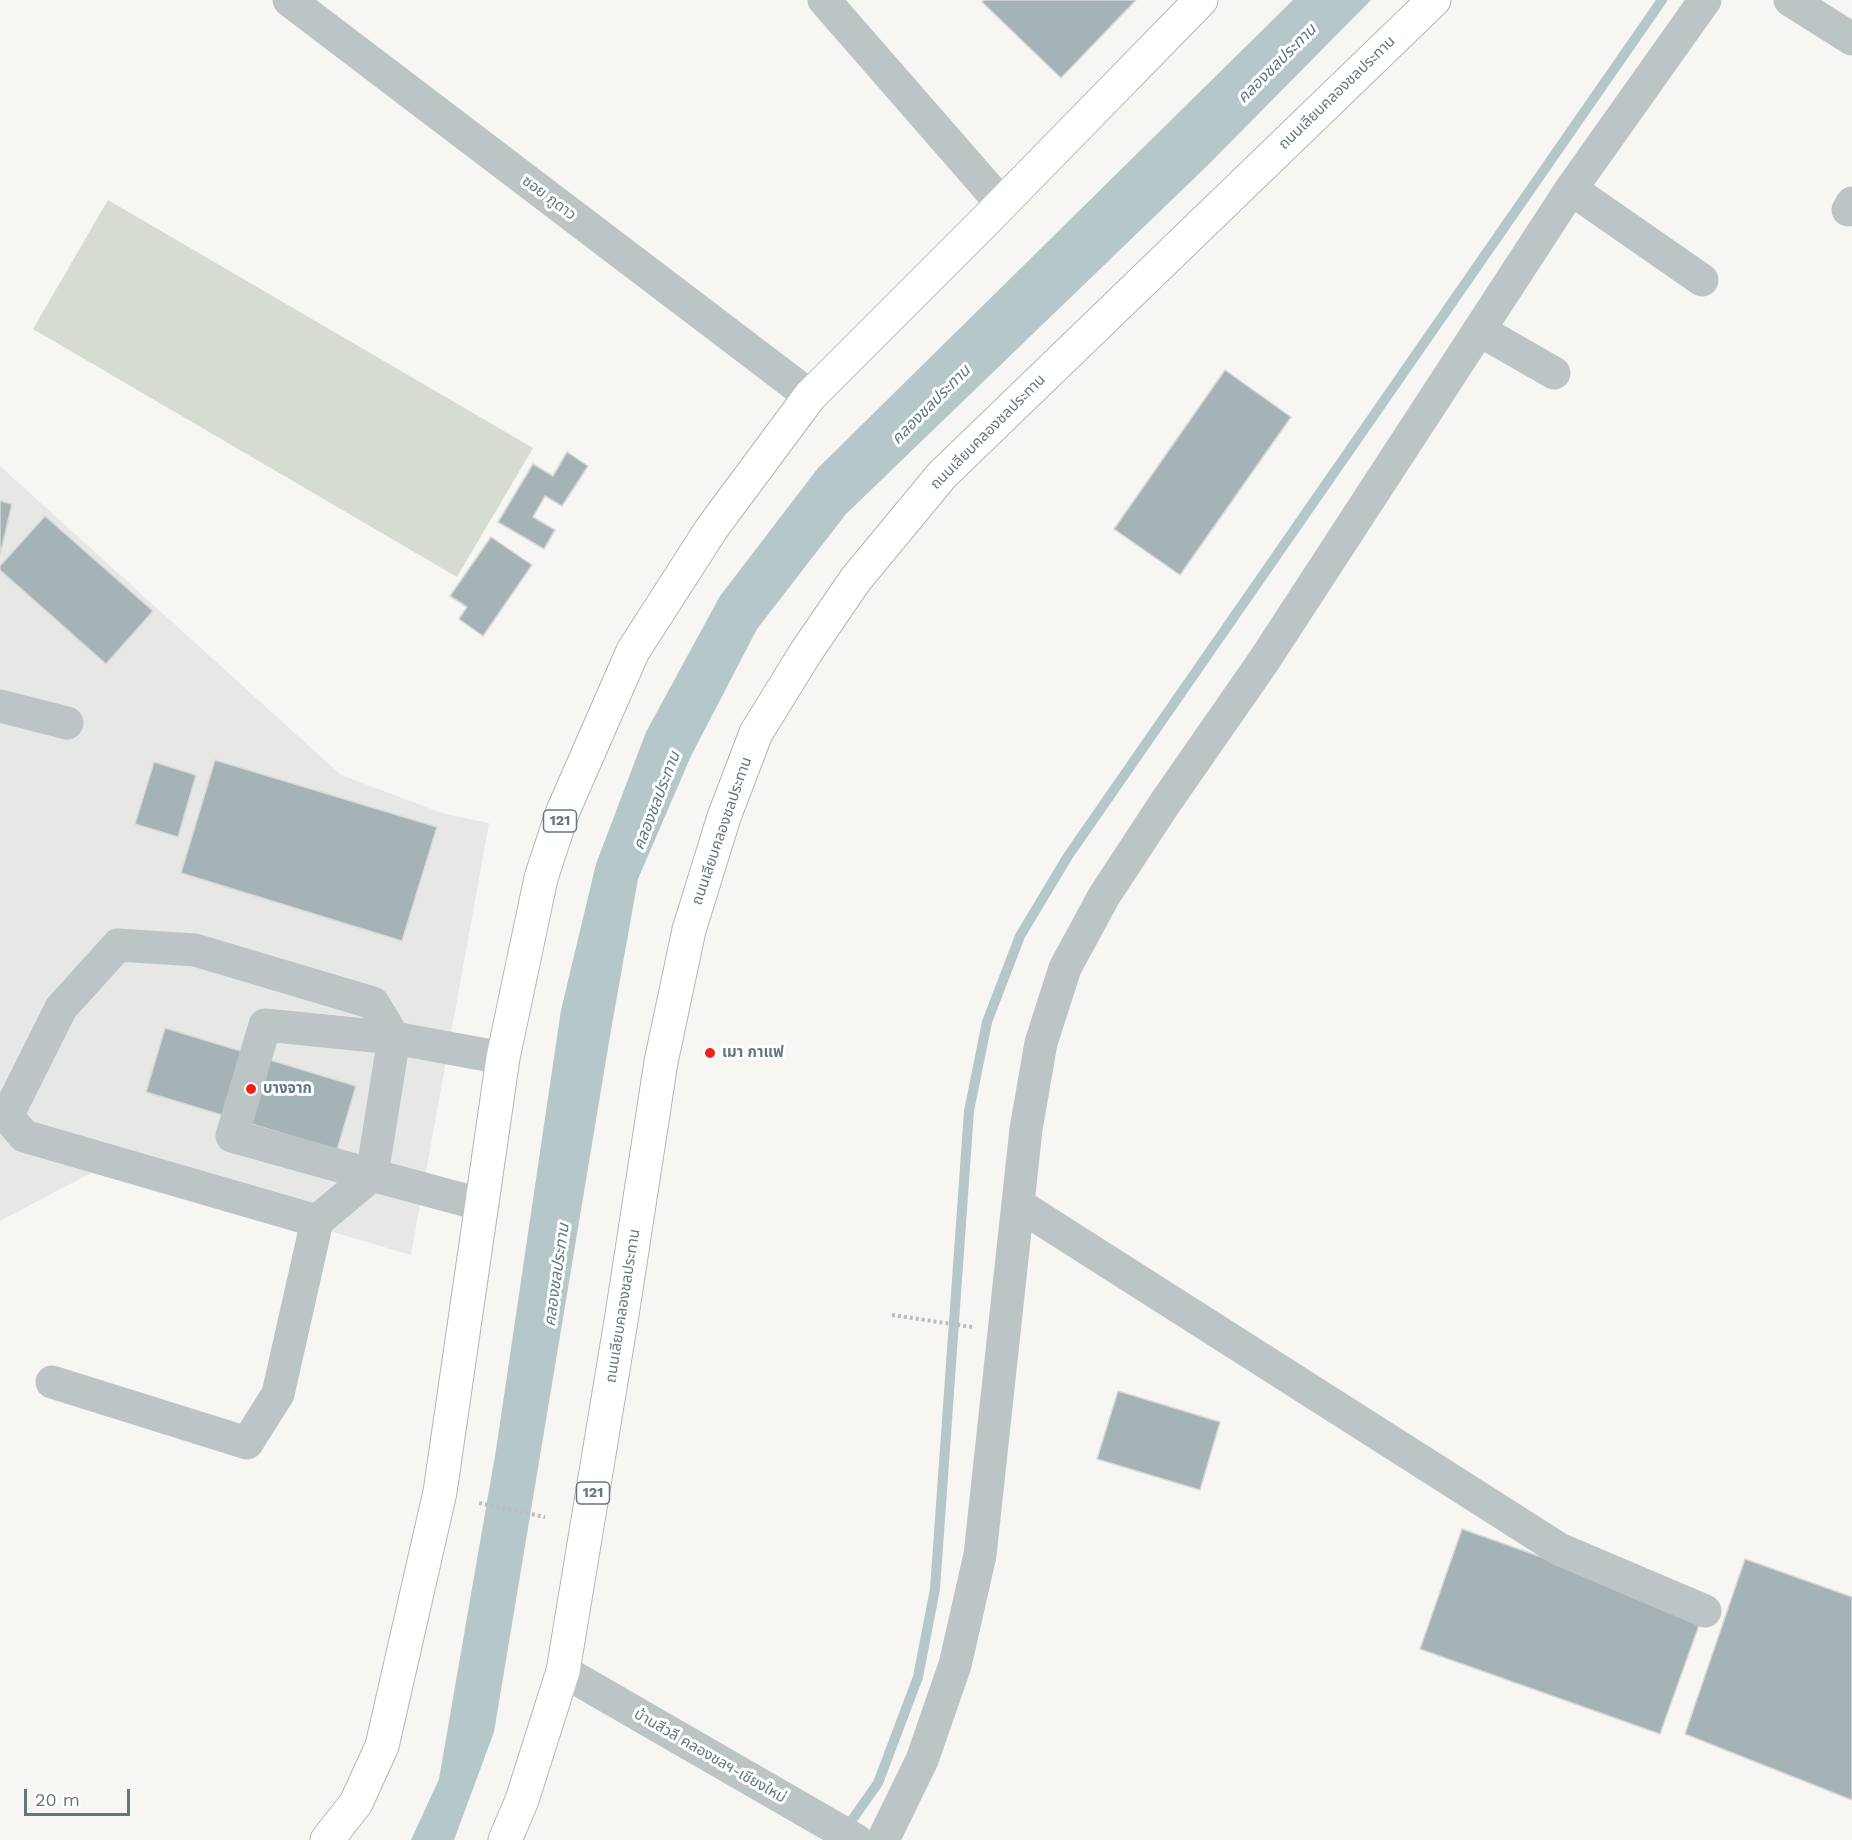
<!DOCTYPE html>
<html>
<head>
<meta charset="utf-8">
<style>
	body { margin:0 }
	#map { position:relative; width:1852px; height:1840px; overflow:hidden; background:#f7f6f3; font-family:"Work Sans",sans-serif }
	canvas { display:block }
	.scale { position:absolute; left:24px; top:1789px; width:106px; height:27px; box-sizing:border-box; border:3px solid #5f7981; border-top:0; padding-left:8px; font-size:18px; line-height:21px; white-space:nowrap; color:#5f7981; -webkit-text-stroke:4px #fff; paint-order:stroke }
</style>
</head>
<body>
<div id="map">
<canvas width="1852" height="1840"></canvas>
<div class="scale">20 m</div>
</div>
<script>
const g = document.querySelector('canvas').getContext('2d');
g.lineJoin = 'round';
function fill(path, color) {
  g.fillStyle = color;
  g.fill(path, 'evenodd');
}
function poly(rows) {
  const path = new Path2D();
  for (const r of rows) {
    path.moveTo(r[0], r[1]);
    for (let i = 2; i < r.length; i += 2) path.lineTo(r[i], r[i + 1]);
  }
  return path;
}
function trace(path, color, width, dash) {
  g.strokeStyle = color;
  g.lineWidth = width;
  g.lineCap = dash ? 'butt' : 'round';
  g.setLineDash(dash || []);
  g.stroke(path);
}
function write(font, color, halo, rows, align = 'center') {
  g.font = font + ' "Work Sans","Noto Sans Thai",sans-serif';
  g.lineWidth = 6;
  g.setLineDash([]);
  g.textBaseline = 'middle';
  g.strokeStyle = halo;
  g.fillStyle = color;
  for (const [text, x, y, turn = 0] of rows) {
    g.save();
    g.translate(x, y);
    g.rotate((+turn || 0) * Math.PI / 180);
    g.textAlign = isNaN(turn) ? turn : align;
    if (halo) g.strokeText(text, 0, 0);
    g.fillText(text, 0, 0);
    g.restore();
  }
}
fill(poly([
	[0,466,341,775,445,814,489,823,411,1255,106,1165,0,1221]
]), '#e7e8e6');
fill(poly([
	[108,200,533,448,457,577,33,329]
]), '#d7dcd2');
fill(poly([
	[1293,0,1371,0,1208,165,846,514,757,629,691,756,638,879,611,1030,494,1732,454,1840,411,1840,439,1779,496,1450,561,1010,596,864,646,732,720,596,818,468]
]), '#b5c7c9');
trace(poly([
	[845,1830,878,1783,918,1677,935,1589,969,1111,987,1022,1020,936,1068,856,1662,0]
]), '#b5c7c9', 10);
const building = poly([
	[984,0,1136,0,1061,78,982,2,984,0],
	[1225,370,1291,417,1180,575,1114,529,1225,370],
	[567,452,588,466,562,506,545,496,533,517,555,530,544,549,498,522,533,464,553,476,567,452],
	[0,501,12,504,0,555,0,501],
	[45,516,153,611,106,664,0,570,0,566,45,516],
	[491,537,532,565,483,636,459,619,467,607,450,596,491,537],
	[215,760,437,827,402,941,181,873,215,760],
	[154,762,196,775,178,837,135,824,154,762],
	[165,1028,356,1086,337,1150,146,1092,165,1028],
	[1118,1391,1220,1422,1200,1490,1097,1459,1118,1391],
	[1462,1529,1703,1614,1660,1734,1420,1649,1462,1529],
	[1745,1559,1852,1597,1852,1800,1685,1734,1745,1559]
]);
fill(building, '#a5b3b6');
trace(building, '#d8d8d6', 1.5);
const major = poly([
	[327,1840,356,1803,382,1746,440,1492,503,1058,541,878,563,811,633,651,712,528,810,396,989,217,1201,0],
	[505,1840,522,1800,563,1671,622,1315,661,1062,689,930,724,817,756,733,806,652,856,579,942,475,1434,0]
]);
trace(major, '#b0b8bb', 35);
trace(poly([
	[892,1315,972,1327],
	[479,1503,545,1517]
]), '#b9bec0', 4, [3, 3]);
trace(poly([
	[289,0,810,396],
	[824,0,1002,204],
	[1790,0,1852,39],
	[1571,189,1702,280],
	[1848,210,1852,203],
	[1479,330,1554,373],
	[0,706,67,723],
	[483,1205,372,1175,317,1221,24,1136,7,1116,61,1008,118,945,195,950,373,1003,394,1038,372,1175,232,1136,265,1025,394,1038,503,1058],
	[1019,1205,1559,1549,1705,1611],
	[52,1382,247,1443,278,1394,317,1221],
	[563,1671,856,1840],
	[883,1840,922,1760,955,1665,980,1555,1026,1129,1041,1043,1065,968,1104,896,1165,803,1263,662,1571,189,1705,0]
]), '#bcc4c6', 33);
trace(major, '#fff', 33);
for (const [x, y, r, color] of [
	[710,1053,6,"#f42016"],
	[251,1089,6,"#f42016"]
]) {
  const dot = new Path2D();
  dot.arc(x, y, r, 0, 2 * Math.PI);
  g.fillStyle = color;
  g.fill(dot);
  trace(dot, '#fff', 2);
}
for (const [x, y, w] of [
	[560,821,33],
	[593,1493,33]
]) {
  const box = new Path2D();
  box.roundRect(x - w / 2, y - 11, w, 22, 4.5);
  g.fillStyle = '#fff';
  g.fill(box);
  trace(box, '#5f7981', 1.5);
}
write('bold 14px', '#5f7981', null, [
	["121",560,821],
	["121",593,1493]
]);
write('15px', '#5f7981', '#fff', [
	["ถนนเลียบคลองชลประทาน",1337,93,-44],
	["ซอย ภูดาว",549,198,37],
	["ถนนเลียบคลองชลประทาน",988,432,-45],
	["ถนนเลียบคลองชลประทาน",722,831,-71],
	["ถนนเลียบคลองชลประทาน",623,1306,-81],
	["บ้านสีวลี คลองชลฯ-เชียงใหม่",710,1756,30]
]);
write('bold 15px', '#5f7981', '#fff', [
	["เมา กาแฟ",722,1053],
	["บางจาก",263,1089]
], 'left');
write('italic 16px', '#5a797c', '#fff', [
	["คลองชลประทาน",1277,64,-45],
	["คลองชลประทาน",931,405,-45],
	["คลองชลประทาน",657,801,-69],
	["คลองชลประทาน",557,1275,-82]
]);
</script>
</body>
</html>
